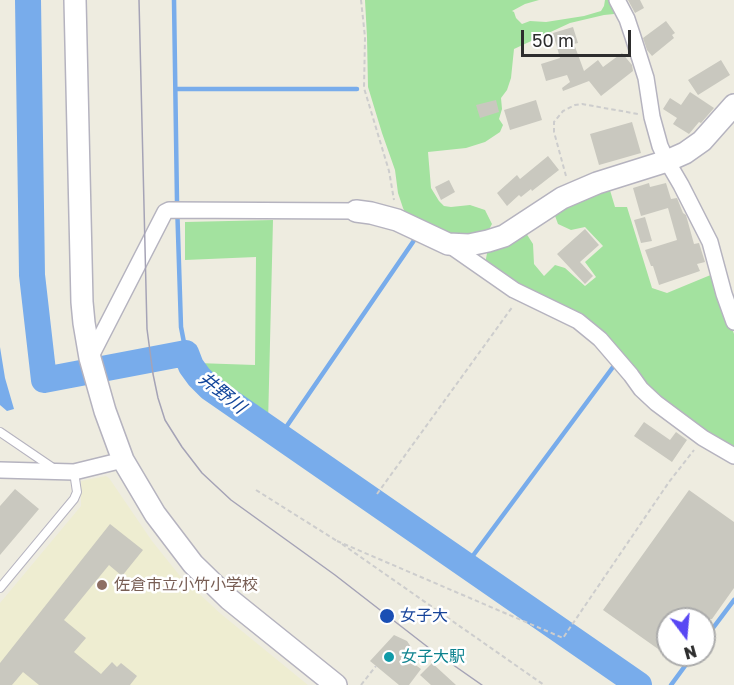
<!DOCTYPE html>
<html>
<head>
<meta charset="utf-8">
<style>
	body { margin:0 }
	#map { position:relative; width:734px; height:685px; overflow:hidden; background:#eeece0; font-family:"Golos Text",sans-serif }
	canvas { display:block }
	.north { position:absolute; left:656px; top:607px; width:60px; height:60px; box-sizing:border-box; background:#fff; border:2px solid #ababab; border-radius:50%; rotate:164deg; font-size:16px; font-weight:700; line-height:24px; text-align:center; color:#2d2d2d }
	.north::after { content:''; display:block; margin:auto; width:21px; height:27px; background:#5847f3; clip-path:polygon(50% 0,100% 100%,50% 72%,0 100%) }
	.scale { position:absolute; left:521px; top:30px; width:110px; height:27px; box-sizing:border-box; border:3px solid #2d2d2d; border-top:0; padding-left:8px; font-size:18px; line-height:21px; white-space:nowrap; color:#2d2d2d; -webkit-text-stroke:4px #fff; paint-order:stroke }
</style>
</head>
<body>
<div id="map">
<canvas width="734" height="685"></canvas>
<div class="north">N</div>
<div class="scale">50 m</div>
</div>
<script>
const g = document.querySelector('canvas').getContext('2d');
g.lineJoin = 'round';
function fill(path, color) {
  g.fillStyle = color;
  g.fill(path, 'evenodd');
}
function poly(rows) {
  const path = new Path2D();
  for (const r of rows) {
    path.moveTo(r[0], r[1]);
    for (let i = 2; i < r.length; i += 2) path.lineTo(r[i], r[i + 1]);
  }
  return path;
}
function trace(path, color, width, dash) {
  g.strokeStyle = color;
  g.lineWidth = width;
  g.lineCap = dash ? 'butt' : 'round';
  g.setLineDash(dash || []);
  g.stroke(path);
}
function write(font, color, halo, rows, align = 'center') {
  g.font = font + ' "Golos Text","Noto Sans JP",sans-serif';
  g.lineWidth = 5;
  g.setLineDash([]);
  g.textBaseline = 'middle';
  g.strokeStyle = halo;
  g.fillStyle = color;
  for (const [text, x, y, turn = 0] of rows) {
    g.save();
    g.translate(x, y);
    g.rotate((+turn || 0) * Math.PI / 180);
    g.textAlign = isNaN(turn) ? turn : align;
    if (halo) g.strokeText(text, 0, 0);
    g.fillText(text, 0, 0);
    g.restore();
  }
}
fill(poly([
	[106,476,109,478,152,541,180,576,221,614,308,685,0,685,0,603,81,506,81,481]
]), '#eeedd1');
fill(poly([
	[365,0,539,0,525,4,512,11,514,12,516,18,522,24,530,21,546,22,584,16,601,11,604,6,605,0,613,0,617,9,614,14,604,15,570,23,514,49,511,78,507,90,501,98,502,109,499,119,503,125,500,132,485,142,466,148,428,152,431,188,439,201,444,206,451,207,470,205,485,210,492,224,486,235,455,236,407,217,403,208,398,193,395,170,382,133,368,87,367,37],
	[609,187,615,207,627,207,652,288,667,293,713,274,734,334,734,450,657,399,633,369,485,264,488,248,526,233,533,244,534,264,544,276,555,265,565,268,585,286,596,277,585,262,603,246,585,227,571,230,558,224,554,213],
	[273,220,268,424,255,413,214,386,202,373,197,363,255,365,256,257,185,260,185,222]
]), '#a3e29f');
fill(poly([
	[0,347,5,378,14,409,7,411,0,405]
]), '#78aceb');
trace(poly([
	[174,0,177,202,181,327,186,353],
	[176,89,357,89],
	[280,436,415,239],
	[466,565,613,367],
	[704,640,734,600],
	[671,685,693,655]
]), '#78aceb', 4.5);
trace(poly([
	[28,0,32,275,44,380,186,353,191,366,199,377,210,388,639,685]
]), '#78aceb', 26);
fill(poly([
	[628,0,640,0,644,8,635,13],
	[666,21,675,33,672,35,674,38,652,56,647,50,643,38],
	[573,27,578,43,574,44,584,71,598,60,603,67,622,53,632,65,633,71,601,96,589,81,563,91,562,88,570,82,567,75,546,81,541,64,560,58,553,33],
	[721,60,730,75,698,95,688,80],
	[690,92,714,108,701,123,699,122,689,134,673,124,677,118,663,109,670,98,681,105],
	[496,100,499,112,480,118,476,105],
	[536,100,542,120,510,130,504,110],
	[632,122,641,153,599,165,590,134],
	[548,156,559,170,532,191,531,189,521,197,519,195,507,206,497,193,517,175,520,179],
	[449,180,455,192,441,200,435,187],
	[649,183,650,187,666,183,671,199,677,198,683,213,686,215,694,244,699,243,705,262,697,264,700,271,659,285,653,266,651,266,645,250,677,240,668,208,641,216,633,188],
	[645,217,652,241,641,243,634,220],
	[585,229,599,245,580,262,593,276,585,284,557,254],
	[644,422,670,440,676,432,687,440,672,462,634,436],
	[15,489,39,509,0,555,0,506],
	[689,490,734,522,734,588,712,619,668,619,668,656,603,610],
	[110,524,143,550,122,576,109,565,64,620,86,638,74,652,101,674,112,662,117,667,121,663,137,676,130,685,39,685,23,672,12,685,0,685,0,663],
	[394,635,407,641,411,647,405,657,421,669,409,685,399,685,370,661],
	[432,663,456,685,431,685,420,675]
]), '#c9c8bf');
const lane = poly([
	[0,432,53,468],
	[0,588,74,499,77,492,74,472]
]);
const street = poly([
	[617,0,627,19,633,37,646,78,652,117,660,146,667,161,681,185,710,242,724,294,734,322],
	[448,244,514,290,578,321,600,339,631,375,641,389,656,403,703,438,734,456],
	[90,358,165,212,169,210,356,211],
	[0,470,74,472,123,460]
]);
const secondary = poly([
	[75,0,82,302,84,323,90,358,105,411,123,460,155,514,193,564,229,599,336,685],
	[356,211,371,213,397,220,448,244,469,245,488,241,504,236,562,198,597,183,667,161,685,153,702,141,734,105]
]);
trace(lane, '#b5b3bf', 10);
trace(street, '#b5b3bf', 18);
trace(secondary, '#b5b3bf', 24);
trace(poly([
	[361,0,365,37,364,88,389,171,394,200],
	[566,176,554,132,554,122,563,111,575,105,582,104,638,114],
	[256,490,337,541],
	[377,494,513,306],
	[337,541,563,638,669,482,694,450],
	[342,544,544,685],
	[361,685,376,666]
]), '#cdcdcd', 2, [4.5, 3]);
trace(lane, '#fff', 8);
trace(street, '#fff', 15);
trace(secondary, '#fff', 21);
trace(poly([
	[139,0,147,329,153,374,158,398,165,420,182,447,202,473,231,500,335,575,429,648,482,685]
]), '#a5a3b6', 1.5);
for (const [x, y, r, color] of [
	[102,585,6,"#8d6e63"],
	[387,616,8,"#1a4fb4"],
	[389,657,6,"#0f9aa8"]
]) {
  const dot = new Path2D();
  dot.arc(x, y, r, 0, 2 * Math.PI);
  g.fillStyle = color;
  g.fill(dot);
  trace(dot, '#fff', 2);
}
write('16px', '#785e54', '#fff', [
	["佐倉市立小竹小学校",114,585]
], 'left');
write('16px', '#164399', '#fff', [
	["女子大",400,616]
], 'left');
write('16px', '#0d838f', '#fff', [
	["女子大駅",401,657]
], 'left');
write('italic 18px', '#13469b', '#fff', [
	["井野川",222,393,39]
]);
</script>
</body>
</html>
